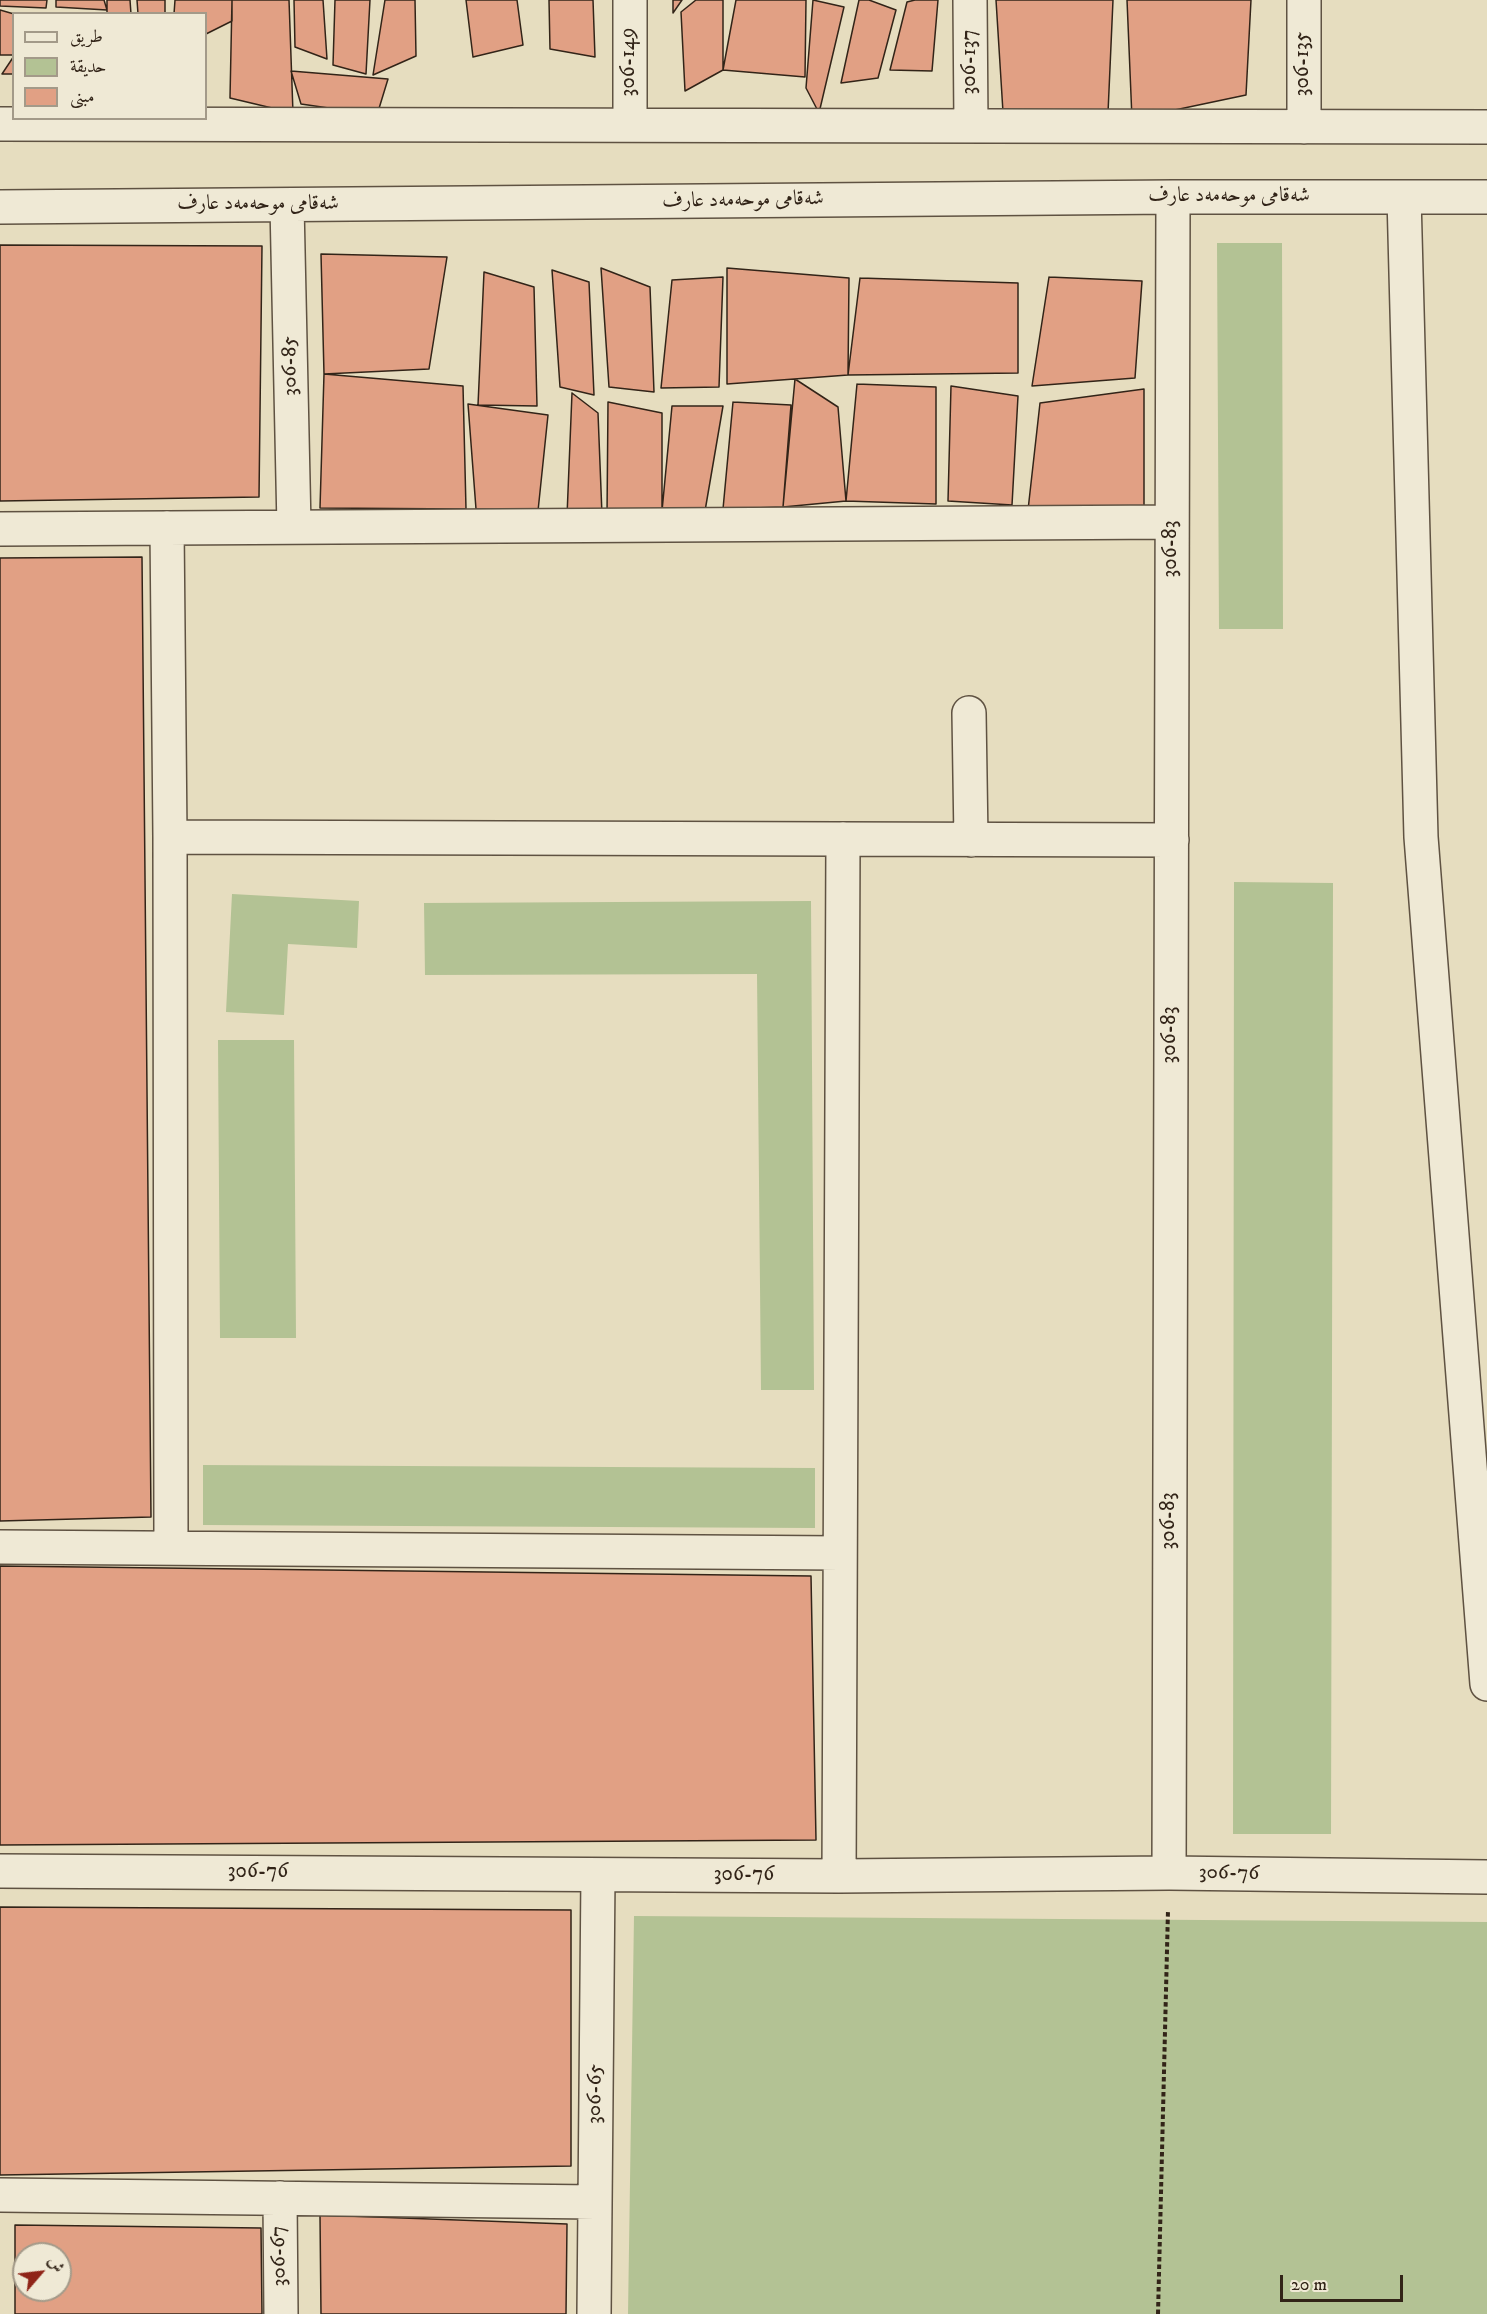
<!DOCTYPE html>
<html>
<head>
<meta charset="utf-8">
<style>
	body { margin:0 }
	#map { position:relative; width:1487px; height:2314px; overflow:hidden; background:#e6ddbf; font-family:"IM FELL DW Pica",Amiri,serif }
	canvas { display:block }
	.legend { position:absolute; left:12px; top:12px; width:195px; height:108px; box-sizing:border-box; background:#efe9d5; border:2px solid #a39a89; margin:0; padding:8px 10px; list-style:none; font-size:18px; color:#322418 }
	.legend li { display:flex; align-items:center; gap:12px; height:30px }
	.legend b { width:30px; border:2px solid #a39a89 }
	.north { position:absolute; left:12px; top:2242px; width:60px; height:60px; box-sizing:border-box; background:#efe9d5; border:2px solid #a39a89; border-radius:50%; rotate:62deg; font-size:16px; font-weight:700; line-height:24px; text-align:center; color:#322418 }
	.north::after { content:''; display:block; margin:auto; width:21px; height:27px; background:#8f2418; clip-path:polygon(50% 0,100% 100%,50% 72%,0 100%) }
	.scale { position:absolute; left:1280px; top:2275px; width:123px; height:27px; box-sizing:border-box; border:3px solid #322418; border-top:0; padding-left:8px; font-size:18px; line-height:21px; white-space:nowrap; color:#322418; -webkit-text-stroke:4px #efe9d5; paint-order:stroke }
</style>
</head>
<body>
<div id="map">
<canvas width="1487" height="2314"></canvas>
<ul class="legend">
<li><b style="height:8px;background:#efe9d5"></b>طريق</li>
<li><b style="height:16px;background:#b3c294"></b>حديقة</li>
<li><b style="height:16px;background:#e1a084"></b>مبنى</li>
</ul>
<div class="north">ش</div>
<div class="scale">20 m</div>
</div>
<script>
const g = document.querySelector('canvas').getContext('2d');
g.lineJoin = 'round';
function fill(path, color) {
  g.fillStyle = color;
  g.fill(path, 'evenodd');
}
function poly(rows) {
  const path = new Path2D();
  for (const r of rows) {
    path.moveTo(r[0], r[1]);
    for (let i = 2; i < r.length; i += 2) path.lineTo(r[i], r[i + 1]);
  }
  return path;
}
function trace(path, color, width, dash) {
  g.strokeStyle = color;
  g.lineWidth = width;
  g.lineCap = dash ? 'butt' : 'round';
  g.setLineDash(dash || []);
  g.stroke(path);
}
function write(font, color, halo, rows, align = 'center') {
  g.font = font + ' "IM FELL DW Pica",Amiri,serif';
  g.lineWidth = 4.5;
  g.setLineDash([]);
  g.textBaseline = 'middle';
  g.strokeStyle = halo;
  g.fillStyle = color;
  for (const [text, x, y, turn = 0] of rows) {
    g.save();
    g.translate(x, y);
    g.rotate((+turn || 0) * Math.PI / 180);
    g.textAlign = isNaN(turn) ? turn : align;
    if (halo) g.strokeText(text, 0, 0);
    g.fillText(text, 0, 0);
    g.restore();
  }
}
fill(poly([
	[1217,243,1282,243,1283,629,1219,629],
	[1234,882,1333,883,1331,1834,1233,1834],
	[232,894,359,901,357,948,288,944,284,1015,226,1012],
	[811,901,814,1390,761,1390,757,974,425,975,424,903],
	[218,1040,294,1040,296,1338,220,1338],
	[203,1465,815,1468,815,1528,203,1525],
	[634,1916,1487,1922,1487,2314,628,2314]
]), '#b3c294');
const building = poly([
	[0,0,47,0,46,8,0,6,0,0],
	[56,0,104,0,107,10,56,7,56,0],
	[107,0,130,0,131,14,107,14,107,0],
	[137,0,165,0,165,14,138,14,137,0],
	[175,0,232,0,232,21,206,34,206,14,174,14,175,0],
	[232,0,289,0,293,113,230,98,232,0],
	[294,0,323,0,327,59,295,47,294,0],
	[335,0,370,0,366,74,333,65,335,0],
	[385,0,415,0,416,56,373,75,385,0],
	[466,0,517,0,523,45,473,57,466,0],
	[549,0,593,0,595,57,550,49,549,0],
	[673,0,682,0,673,13,673,0],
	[696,0,723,0,723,70,685,91,681,12,696,0],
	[736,0,806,0,805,77,723,70,736,0],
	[813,0,844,7,819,113,806,88,813,0],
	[859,0,869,0,896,10,878,78,841,83,859,0],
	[915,0,938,0,932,71,890,70,907,2,915,0],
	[996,0,1113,0,1108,113,1003,112,996,0],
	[1127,0,1251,0,1246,95,1132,119,1127,0],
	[0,10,14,14,14,55,0,55,0,10],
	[14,56,14,74,2,74,14,56],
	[291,71,388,79,377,115,301,104,291,71],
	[0,245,262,246,259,497,0,501,0,245],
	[321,254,447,257,429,369,324,374,321,254],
	[601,268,650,287,654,392,609,387,601,268],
	[727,268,849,278,848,375,727,384,727,268],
	[552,270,589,282,594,395,560,387,552,270],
	[484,272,534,287,537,406,478,405,484,272],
	[723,277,719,387,661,388,672,280,723,277],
	[1049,277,1142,281,1135,378,1032,386,1049,277],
	[860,278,1018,283,1018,373,848,375,860,278],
	[324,374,463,386,466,509,320,508,324,374],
	[795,379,838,407,846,501,783,507,795,379],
	[857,384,936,387,936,504,846,501,857,384],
	[951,386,1018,396,1012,505,948,501,951,386],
	[1144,389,1144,510,1028,510,1040,403,1144,389],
	[572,393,598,413,602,515,567,516,572,393],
	[608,402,662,413,662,511,607,515,608,402],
	[733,402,791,405,783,507,723,509,733,402],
	[468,404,548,415,538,511,476,509,468,404],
	[672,406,723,406,705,511,662,511,672,406],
	[142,557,151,1517,0,1521,0,558,142,557],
	[0,1566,811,1576,816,1840,0,1845,0,1566],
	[0,1907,571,1910,571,2166,0,2175,0,1907],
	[320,2215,567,2224,566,2314,321,2314,320,2215],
	[15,2225,261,2228,262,2314,15,2314,15,2225],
	[24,2254,60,2254,60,2290,24,2290,24,2254]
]);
fill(building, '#e1a084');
trace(building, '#322418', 1.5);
const minor = poly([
	[970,0,971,125],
	[1304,0,1304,127],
	[0,124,1487,127],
	[630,124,630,0],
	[1404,197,1421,837,1487,1684],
	[287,205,294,527],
	[0,207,1173,197,1487,197],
	[167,528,170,837,171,1548],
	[0,529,1172,522],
	[969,713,971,840],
	[170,837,1172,840],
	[0,1547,840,1553],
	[0,1871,839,1876,1169,1873,1487,1877],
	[1169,1873,1173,197],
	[839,1876,843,839],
	[0,2195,595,2202],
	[280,2198,281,2314],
	[594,2314,598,1875]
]);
trace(minor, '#5f5242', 36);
trace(poly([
	[1158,2314,1168,1910]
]), '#322418', 4, [4.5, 3]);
trace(minor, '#efe9d5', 33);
write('21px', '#322418', '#efe9d5', [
	["306-149",630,62,-90],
	["306-137",971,62,-90],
	["306-135",1304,64,-90],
	["شەقامی موحەمەد عارف",1229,197],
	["شەقامی موحەمەد عارف",743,201,-1],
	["شەقامی موحەمەد عارف",258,205],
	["306-85",291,366,-91],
	["306-83",1172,549,-90],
	["306-83",1171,1035,-90],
	["306-83",1170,1521,-90],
	["306-76",258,1873],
	["306-76",1229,1874,1],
	["306-76",744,1876],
	["306-65",596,2094,-89],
	["306-67",280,2256,-91]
]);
</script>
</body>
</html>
